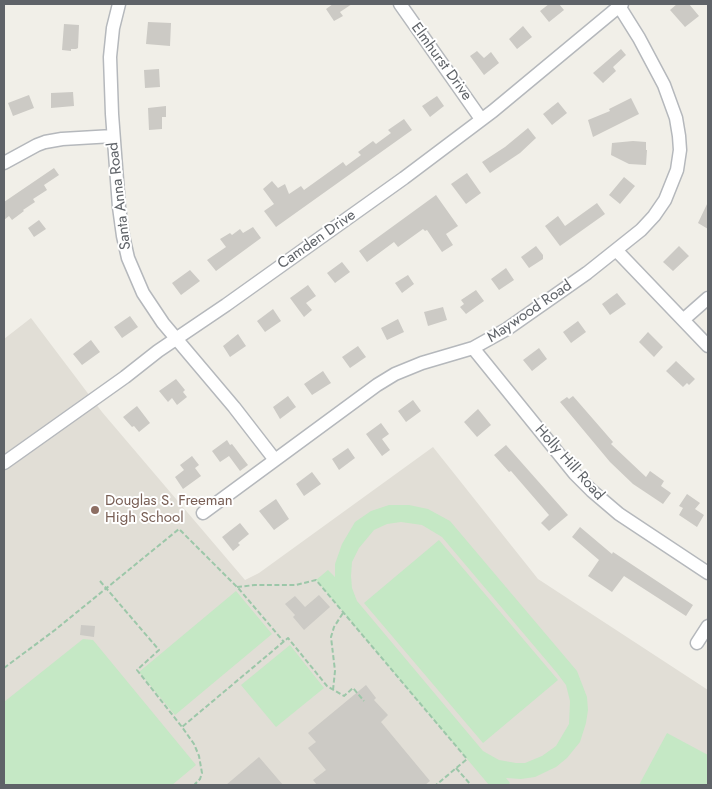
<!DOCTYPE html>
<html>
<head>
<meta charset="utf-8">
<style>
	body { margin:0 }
	#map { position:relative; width:712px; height:789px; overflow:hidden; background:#f1efe8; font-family:Jost,sans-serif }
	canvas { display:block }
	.frame { position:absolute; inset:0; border:5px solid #5f6368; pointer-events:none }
</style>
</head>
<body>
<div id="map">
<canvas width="712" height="789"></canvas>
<div class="frame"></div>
</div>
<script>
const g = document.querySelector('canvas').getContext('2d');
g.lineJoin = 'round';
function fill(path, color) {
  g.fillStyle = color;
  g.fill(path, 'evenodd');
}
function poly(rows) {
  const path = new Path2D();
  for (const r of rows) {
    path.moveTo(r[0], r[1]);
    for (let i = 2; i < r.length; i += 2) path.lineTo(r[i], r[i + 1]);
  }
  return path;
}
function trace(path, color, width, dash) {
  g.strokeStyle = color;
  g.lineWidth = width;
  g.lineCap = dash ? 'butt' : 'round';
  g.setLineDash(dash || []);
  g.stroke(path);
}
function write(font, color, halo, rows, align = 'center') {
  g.font = font + ' Jost,sans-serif';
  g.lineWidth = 4;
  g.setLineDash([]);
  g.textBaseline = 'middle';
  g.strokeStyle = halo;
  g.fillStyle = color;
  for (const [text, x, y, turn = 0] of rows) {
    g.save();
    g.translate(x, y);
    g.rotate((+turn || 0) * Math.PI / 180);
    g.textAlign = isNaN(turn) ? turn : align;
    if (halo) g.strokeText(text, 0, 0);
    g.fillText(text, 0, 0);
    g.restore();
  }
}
fill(poly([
	[31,318,102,412,245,580,259,573,433,447,538,579,708,690,708,785,4,785,4,339]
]), '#e1ded6');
fill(poly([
	[389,505,409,505,428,509,450,521,577,671,587,697,588,710,586,723,580,742,567,758,556,767,535,777,521,779,506,778,510,783,508,785,489,785,316,580,328,570,335,577,335,564,342,544,355,522,371,511],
	[401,522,422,525,442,537,557,673,566,685,570,701,569,724,556,746,542,756,525,763,516,763,499,760,483,751,357,601,352,588,351,576,352,562,359,548,374,530,387,524],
	[439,540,558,680,483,743,364,603],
	[236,591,272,634,175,715,139,672],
	[83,639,93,640,196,765,172,785,4,785,4,702],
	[290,645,324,688,276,727,241,685],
	[667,733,708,755,708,785,639,785]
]), '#c5e8c5');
fill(poly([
	[333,4,352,4,340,12,343,16,334,21,326,9],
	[549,4,559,4,564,10,549,22,540,11],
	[677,4,689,4,699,16,685,27,670,10],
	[148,22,171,23,170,46,146,44],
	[64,24,79,25,78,48,76,49,71,49,71,51,62,50],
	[523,26,532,37,517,49,509,39],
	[621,49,626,55,613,67,616,71,603,83,593,73],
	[477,51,484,58,491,52,499,63,484,75,470,56],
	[159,69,160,87,145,88,144,70],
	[73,92,74,106,51,108,51,93],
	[29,95,34,108,13,116,8,103],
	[437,96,444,106,430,117,422,106],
	[631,98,639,114,593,137,588,120,610,111,609,109],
	[558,102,567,113,552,125,543,114],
	[166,106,166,117,162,117,162,129,149,130,148,108],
	[404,119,412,130,276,227,264,211,274,204,263,189,272,181,278,188,285,184,289,194,301,186,304,190,343,162,346,166,361,155,358,152,373,141,376,144,391,133,388,130],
	[528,128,536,138,520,153,490,173,482,162,505,147],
	[633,141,646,142,646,150,647,150,646,165,629,164,611,155,612,143],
	[54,168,59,175,44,185,47,190,33,199,35,202,23,210,24,211,12,220,9,216,4,220,4,202],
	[467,173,481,193,466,204,451,184],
	[624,177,635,186,620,204,609,195],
	[436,195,458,226,446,234,453,245,442,252,427,230,425,231,423,229,398,247,394,242,367,262,359,251],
	[708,202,708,229,698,223],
	[597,203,605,214,560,246,545,226,558,216,565,226],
	[39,220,46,229,34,237,28,228],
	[253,227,261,238,216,271,207,260,226,247,220,239,230,233,232,235,240,229,243,233],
	[536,246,543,255,543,259,529,268,521,257],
	[679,246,689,256,673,271,663,262],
	[342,262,350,272,335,283,327,273],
	[506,268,514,280,499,290,491,279],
	[190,270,200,281,181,295,172,283],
	[408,275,414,284,402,293,395,283],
	[308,285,316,296,306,303,312,310,304,317,290,298],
	[476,290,484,301,466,314,460,307,464,304,461,300],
	[617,293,626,304,610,315,602,304],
	[443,307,447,320,428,326,424,312],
	[273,309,281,321,265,332,257,321],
	[130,316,138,327,122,338,114,327],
	[398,319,404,332,387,340,381,328],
	[578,321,586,332,571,343,563,332],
	[648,332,663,347,654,357,639,342],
	[238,334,246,346,230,357,223,346],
	[91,340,100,352,82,365,73,354],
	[358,346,366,357,350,368,342,357],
	[539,348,547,359,532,371,523,360],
	[676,361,695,379,689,385,687,383,683,387,666,371],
	[323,371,331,383,312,395,304,384],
	[176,379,185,390,183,392,187,397,177,405,172,398,168,402,159,391],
	[288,396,296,407,280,419,273,407],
	[573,396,613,442,611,444,646,477,650,471,664,481,661,486,671,493,663,504,633,484,610,462,560,402,567,397,569,399],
	[413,400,421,411,406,422,398,411],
	[137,406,150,423,139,432,134,426,132,427,123,417],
	[478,409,491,425,477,437,464,422],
	[381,423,389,434,382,439,390,450,382,456,366,434],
	[227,440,230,445,232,444,248,465,240,471,229,456,220,462,212,451],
	[506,445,568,515,549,531,541,523,549,515,511,471,509,472,494,455],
	[348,448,355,458,339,470,332,459],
	[192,456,199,465,195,468,201,476,183,489,175,477,184,470,180,465],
	[312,472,321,484,304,496,296,484],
	[687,494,700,503,695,509,704,515,697,527,679,515,683,508,679,506],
	[276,499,289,519,274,530,259,511],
	[240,523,249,534,238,543,240,545,233,551,222,537],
	[580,527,612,554,613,552,693,605,686,616,624,576,612,592,588,576,599,560,572,537],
	[319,595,330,607,304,630,293,617,295,615,285,604,295,596,305,607],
	[81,625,95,626,94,637,80,635],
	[366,685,376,698,374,700,388,715,381,722,430,781,425,785,317,785,313,780,326,770,308,748,316,742,308,733],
	[259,757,283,785,226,785]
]), '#cccac5');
const minor = poly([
	[119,4,113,28,110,57,112,114,119,207,123,236,128,258,143,293,163,323,234,407,275,460],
	[400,4,481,119],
	[4,163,37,145,45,142,62,139,113,136],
	[616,250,708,346],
	[683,320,708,298],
	[473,348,575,474,592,491,619,514,708,573],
	[4,463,125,377,158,351,226,305,404,178,493,111,622,4],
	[203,513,377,385,395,374,422,363,473,348,507,329,587,273,641,230,654,216,665,200,677,170,680,150,679,136,676,118,664,85,639,38,619,6],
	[697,643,708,626]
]);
trace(minor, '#b5b8bc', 15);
trace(poly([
	[100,581,159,650,137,670,182,727],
	[237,587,255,585,296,585,316,580,467,759,436,785],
	[4,668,55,630,179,529,239,589,284,642],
	[333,690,335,671,331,637,334,627,343,613],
	[456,768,471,785],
	[197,785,195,784,200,779,202,773,199,756,194,744,182,727,288,638,327,686,344,696,353,688,364,701]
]), '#9cc7a9', 2, [5, 2.5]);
trace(minor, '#fff', 12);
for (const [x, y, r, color] of [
	[95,510,5,"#8d6e63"]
]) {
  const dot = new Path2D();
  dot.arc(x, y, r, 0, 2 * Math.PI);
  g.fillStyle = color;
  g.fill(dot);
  trace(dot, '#fff', 2);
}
write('15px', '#5f6368', '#fff', [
	["Elmhurst Drive",441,62,54],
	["Santa Anna Road",120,196,-97],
	["Camden Drive",317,240,-35],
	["Maywood Road",530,312,-34],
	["Holly Hill Road",569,463,48]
]);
write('15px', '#785e54', '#fff', [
	["Douglas S. Freeman",105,501],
	["High School",105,518]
], 'left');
</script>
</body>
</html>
